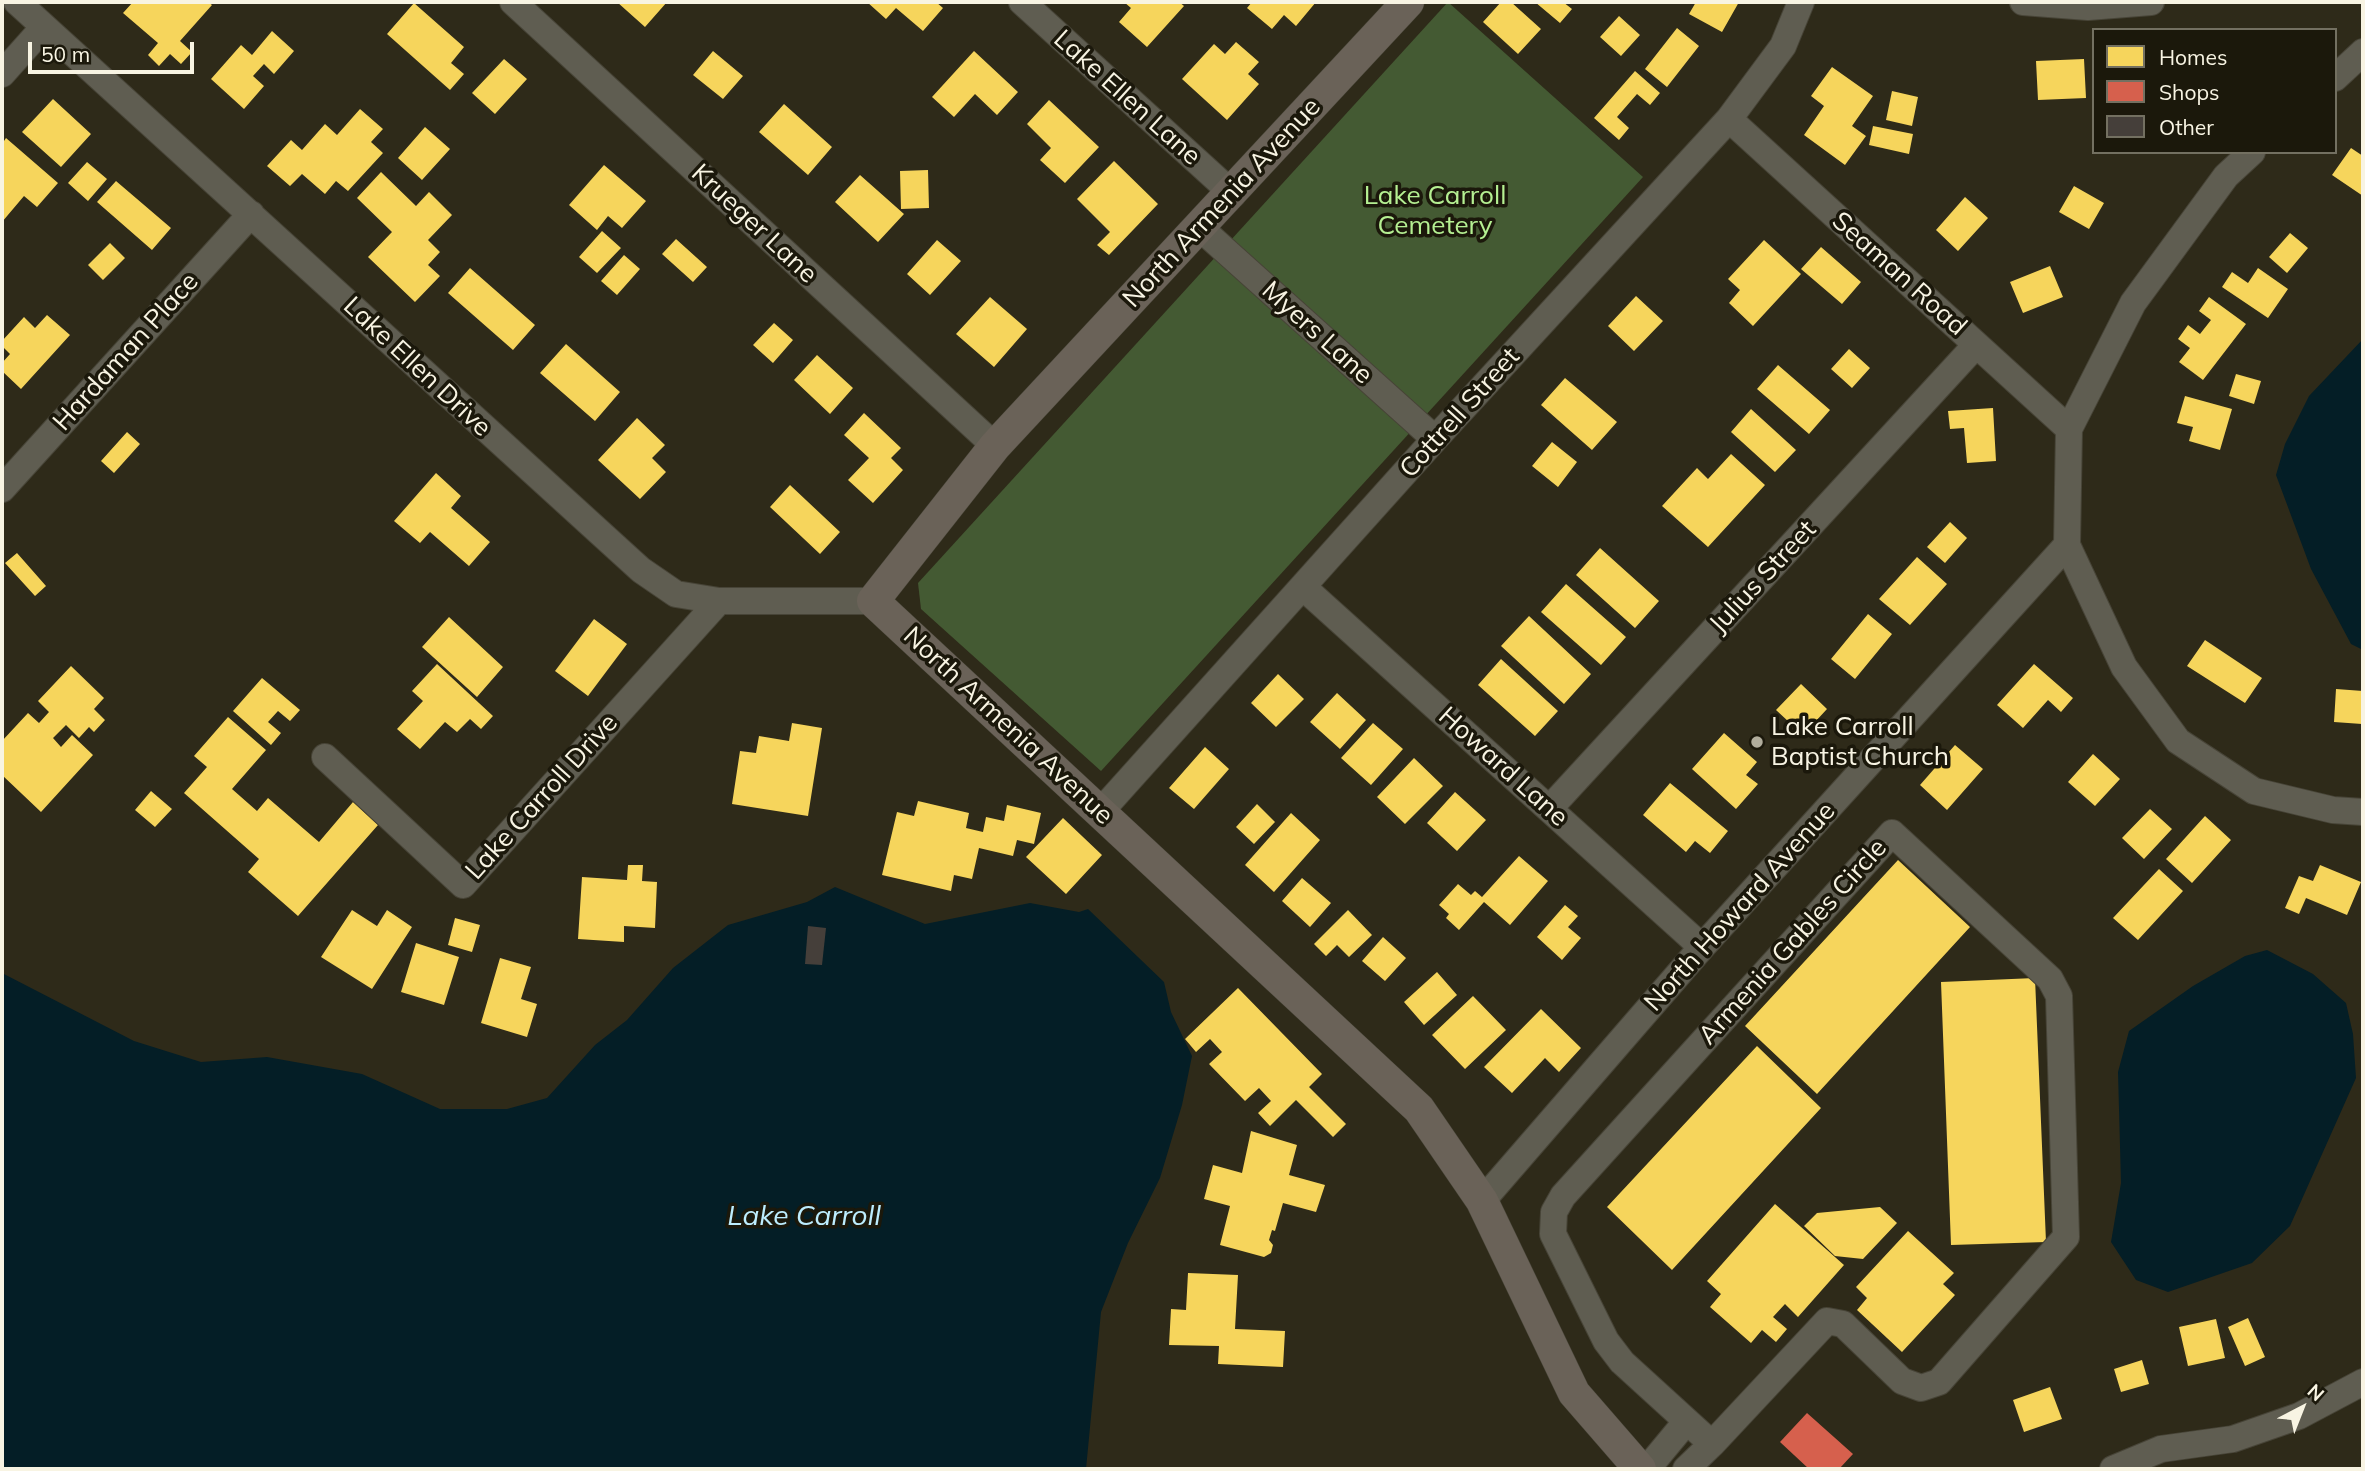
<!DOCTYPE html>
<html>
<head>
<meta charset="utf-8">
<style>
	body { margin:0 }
	#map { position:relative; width:2365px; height:1471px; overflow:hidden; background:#2e2a19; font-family:Mulish,sans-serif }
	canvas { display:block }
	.frame { position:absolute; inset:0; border:4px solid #f8f4e3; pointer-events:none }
	.legend { position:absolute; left:2092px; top:28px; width:245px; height:126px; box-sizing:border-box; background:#1b180b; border:2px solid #737061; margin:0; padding:9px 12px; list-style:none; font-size:21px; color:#f8f4e3 }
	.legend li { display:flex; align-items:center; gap:14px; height:35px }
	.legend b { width:35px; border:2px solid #737061 }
	.north { position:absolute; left:2267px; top:1373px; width:70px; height:70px; -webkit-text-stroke:5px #1b180b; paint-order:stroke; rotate:42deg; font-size:19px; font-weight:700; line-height:28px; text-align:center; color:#f8f4e3 }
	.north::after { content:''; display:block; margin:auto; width:24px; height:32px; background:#f8f4e3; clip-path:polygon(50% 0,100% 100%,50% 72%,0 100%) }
	.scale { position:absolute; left:28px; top:42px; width:166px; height:32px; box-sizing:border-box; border:4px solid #f8f4e3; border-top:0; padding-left:9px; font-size:21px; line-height:24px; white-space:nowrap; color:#f8f4e3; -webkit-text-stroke:5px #1b180b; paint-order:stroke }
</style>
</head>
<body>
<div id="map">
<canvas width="2365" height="1471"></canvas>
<div class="frame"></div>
<ul class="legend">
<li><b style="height:19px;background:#f6d55c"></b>Homes</li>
<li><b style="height:19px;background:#d6604d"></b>Shops</li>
<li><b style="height:19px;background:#453f3a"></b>Other</li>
</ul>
<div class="north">N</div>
<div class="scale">50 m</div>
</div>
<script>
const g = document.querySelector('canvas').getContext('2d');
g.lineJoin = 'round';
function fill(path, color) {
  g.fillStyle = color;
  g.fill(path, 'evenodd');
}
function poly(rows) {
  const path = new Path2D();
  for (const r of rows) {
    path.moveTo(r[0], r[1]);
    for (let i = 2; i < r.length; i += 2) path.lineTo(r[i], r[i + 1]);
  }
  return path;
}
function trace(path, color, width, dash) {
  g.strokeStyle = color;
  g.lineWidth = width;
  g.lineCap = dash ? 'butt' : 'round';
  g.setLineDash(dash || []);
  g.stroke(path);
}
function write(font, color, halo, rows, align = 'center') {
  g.font = font + ' Mulish,sans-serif';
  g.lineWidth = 7;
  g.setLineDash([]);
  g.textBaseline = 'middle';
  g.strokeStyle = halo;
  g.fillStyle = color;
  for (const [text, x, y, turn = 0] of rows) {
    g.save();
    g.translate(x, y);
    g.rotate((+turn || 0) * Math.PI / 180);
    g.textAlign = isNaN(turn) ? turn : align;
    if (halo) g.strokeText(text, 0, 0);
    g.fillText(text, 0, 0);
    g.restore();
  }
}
fill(poly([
	[1448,2,1643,177,1101,771,921,609,918,583]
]), '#445a33');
fill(poly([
	[2363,339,2363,650,2351,644,2311,569,2276,475,2285,444,2309,396],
	[835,887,925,924,1030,903,1079,912,1088,909,1164,982,1171,1012,1192,1056,1182,1105,1160,1178,1128,1243,1101,1312,1086,1469,2,1469,2,973,134,1041,201,1062,267,1057,362,1074,440,1109,507,1109,547,1098,595,1045,627,1020,673,968,728,925,807,902],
	[2267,950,2313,974,2346,1003,2353,1034,2356,1078,2290,1226,2252,1263,2168,1292,2136,1280,2111,1242,2121,1183,2118,1072,2129,1031,2193,986,2245,956]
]), '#041e26');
fill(poly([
	[133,2,208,2,212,5,180,41,192,52,181,64,170,54,159,66,148,55,158,43,123,13],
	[617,2,667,2,645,27],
	[867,2,936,2,943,8,923,31,896,8,886,19],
	[1124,2,1179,2,1184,6,1147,47,1119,22,1131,8],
	[1252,2,1316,2,1296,26,1284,15,1272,29,1247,8],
	[1501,2,1511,2,1541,29,1518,54,1483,22],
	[1535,2,1563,2,1572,9,1560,23],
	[1696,2,1739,2,1722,32,1689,14],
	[414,3,464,47,451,63,464,74,450,90,387,34],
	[1619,16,1640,35,1621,56,1600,37],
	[1677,28,1699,46,1667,87,1645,69],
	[272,31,294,51,274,74,264,64,253,76,264,86,244,109,211,79,241,45,252,55],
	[1236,42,1259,62,1248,74,1259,84,1227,120,1182,79,1214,44,1225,54],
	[713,51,743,76,723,99,693,75],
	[974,51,1018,92,997,115,975,94,954,117,932,97],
	[504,59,527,79,495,114,472,93],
	[2084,59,2086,98,2038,100,2036,61],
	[1832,67,1873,96,1852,126,1866,136,1845,165,1804,135,1824,106,1811,96],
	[1635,71,1660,93,1650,105,1637,94,1617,117,1629,128,1619,140,1594,118],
	[1892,91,1918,97,1912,126,1886,120],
	[53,99,91,134,61,167,22,132],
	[1049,100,1099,147,1065,183,1040,160,1051,148,1027,124],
	[784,104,832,147,808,175,759,132],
	[360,109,383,129,371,142,383,153,348,191,336,181,325,194,302,174,290,186,267,166,291,140,302,150,325,124,337,135],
	[1873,126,1913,134,1909,154,1869,145],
	[425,127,450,149,422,180,398,158],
	[6,138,58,183,37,207,24,196,2,222,2,144],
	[2351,148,2363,156,2363,196,2332,175],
	[1114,161,1158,204,1109,255,1097,245,1110,232,1077,199],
	[87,162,107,179,88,201,68,183],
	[604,165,646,201,622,228,608,216,597,230,569,205],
	[928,170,929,208,901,209,900,171],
	[381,172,416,206,429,192,452,215,428,240,440,252,428,265,440,276,415,302,368,257,392,232,357,198],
	[860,175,904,214,878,242,835,202],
	[116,181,171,228,152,250,97,202],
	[2074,186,2104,203,2089,229,2059,212],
	[1965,197,1988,218,1958,251,1936,230],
	[602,231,621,248,597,273,579,257],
	[2290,233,2308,248,2287,273,2269,257],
	[676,239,707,267,693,282,662,254],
	[937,240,961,261,930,295,907,274],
	[1764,240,1801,274,1753,326,1729,303,1740,290,1728,279],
	[110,243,125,258,103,280,88,265],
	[1821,247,1861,282,1842,304,1801,269],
	[624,255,640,269,617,295,601,281],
	[2050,266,2063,297,2023,313,2010,282],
	[470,268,535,325,513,350,448,293],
	[2258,268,2288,289,2268,318,2222,287,2232,272,2248,283],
	[1636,296,1663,321,1634,351,1608,326],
	[990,297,1027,329,994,367,956,334],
	[2209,297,2246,324,2203,380,2179,362,2190,348,2178,339,2188,325,2200,334,2211,320,2199,311],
	[47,315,70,335,21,389,2,371,2,363,10,354,2,346,2,341,24,317,35,328],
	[774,323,793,340,773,363,753,345],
	[566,344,620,392,595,421,540,373],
	[1849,349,1870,368,1852,388,1831,369],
	[817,355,853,388,830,414,794,380],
	[1778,365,1830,410,1809,434,1757,389],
	[2236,374,2261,381,2254,404,2229,396],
	[1565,378,1617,422,1592,450,1541,405],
	[2185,396,2232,409,2220,450,2189,441,2193,427,2177,423],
	[1993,408,1996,461,1967,463,1964,428,1950,429,1948,411],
	[1751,409,1796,450,1775,472,1731,432],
	[864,413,901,448,891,458,903,470,873,503,848,480,869,458,844,435],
	[637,418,665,445,652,458,666,472,640,499,598,460],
	[127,432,140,444,114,473,101,461],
	[1552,442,1577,462,1558,487,1532,466],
	[1731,454,1765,485,1708,547,1662,506,1697,468,1708,479],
	[436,473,461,496,451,508,490,542,469,566,430,532,420,543,394,521],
	[790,485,840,532,820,554,770,507],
	[1950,522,1967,538,1945,563,1927,547],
	[1600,548,1659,601,1635,628,1576,575],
	[17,553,46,586,35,596,5,563],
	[1917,557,1947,584,1910,625,1879,599],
	[1566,584,1626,637,1601,665,1541,612],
	[1868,614,1892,634,1855,679,1831,659],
	[1529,616,1591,674,1564,704,1501,646],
	[449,617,503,667,477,697,422,647],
	[594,619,627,644,588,696,555,671],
	[2205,640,2262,678,2245,703,2187,666],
	[1501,659,1558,711,1535,736,1478,685],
	[437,664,493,716,481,729,470,719,457,732,445,722,420,749,397,729,423,701,412,691],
	[2034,664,2073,698,2061,712,2048,700,2023,728,1997,705],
	[71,666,104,698,94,709,105,720,94,732,89,727,79,738,66,725,53,738,61,747,72,735,93,755,41,812,2,775,2,741,28,713,39,723,49,712,38,701],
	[1278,674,1304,699,1276,727,1251,703],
	[262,678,300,710,290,721,278,711,268,722,281,733,271,745,233,711],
	[1801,684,1827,709,1803,735,1776,710],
	[2336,689,2363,691,2362,724,2334,722],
	[1337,693,1366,720,1340,749,1310,722],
	[228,717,266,750,232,789,257,811,268,798,319,842,353,802,378,825,298,916,248,872,259,859,184,793,207,767,194,756],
	[792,723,822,728,808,816,732,804,740,751,756,753,759,736,789,741],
	[1373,723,1403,749,1371,785,1341,758],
	[1724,733,1757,762,1746,775,1758,784,1736,809,1692,769],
	[1955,745,1983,769,1947,810,1920,785],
	[1205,747,1229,769,1194,809,1169,788],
	[2093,754,2120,779,2095,806,2068,782],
	[1414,758,1443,786,1405,824,1377,797],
	[1670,783,1728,831,1710,853,1695,841,1686,852,1643,815],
	[151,791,172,809,155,827,135,810],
	[1455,792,1486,820,1457,851,1427,823],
	[918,801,969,813,966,828,983,832,986,817,1004,821,1007,805,1041,813,1034,844,1017,840,1013,856,979,848,972,879,954,875,951,891,882,875,897,812,914,816],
	[1257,804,1275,822,1254,844,1236,827],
	[2150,809,2172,829,2144,859,2122,838],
	[1291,813,1320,840,1274,892,1245,865],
	[2205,816,2231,840,2192,883,2166,859],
	[1063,818,1102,855,1066,894,1026,857],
	[1519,856,1548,881,1510,925,1484,902,1459,930,1446,918,1449,914,1439,905,1458,884,1471,895,1475,891,1482,897],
	[1898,860,1970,927,1817,1094,1745,1026],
	[628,865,643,865,642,881,657,882,655,928,624,926,624,942,578,939,582,877,627,880],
	[2320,865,2361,882,2347,915,2306,898,2299,914,2285,908,2299,876,2313,881],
	[2159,869,2183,891,2138,940,2113,918],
	[1302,878,1331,903,1310,927,1282,901],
	[1565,905,1578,916,1568,927,1581,938,1562,960,1537,937],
	[352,910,377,926,387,910,412,927,372,989,321,957],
	[1348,910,1372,935,1349,957,1337,945,1326,956,1314,944],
	[455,918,480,925,472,952,448,945],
	[1383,937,1406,958,1385,981,1362,961],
	[416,943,459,957,444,1005,401,992],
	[500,958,531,967,521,999,537,1004,527,1037,481,1023],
	[1437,972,1457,995,1424,1025,1404,1002],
	[2035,978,2046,1242,1951,1245,1941,982],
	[1238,988,1322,1074,1309,1087,1346,1124,1333,1137,1296,1100,1270,1126,1258,1113,1271,1101,1259,1088,1245,1101,1209,1064,1222,1052,1210,1039,1196,1052,1185,1039],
	[1473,996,1506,1030,1465,1069,1432,1035],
	[1541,1009,1581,1048,1559,1072,1545,1058,1512,1093,1484,1067],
	[1757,1046,1821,1108,1672,1270,1607,1207],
	[1251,1131,1297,1145,1289,1175,1325,1185,1316,1212,1283,1203,1275,1231,1272,1230,1269,1240,1273,1245,1271,1253,1264,1257,1220,1245,1230,1206,1204,1199,1213,1165,1242,1173],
	[1775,1204,1844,1265,1798,1317,1785,1304,1773,1317,1787,1329,1776,1342,1762,1330,1751,1343,1710,1307,1721,1294,1707,1281],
	[1880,1207,1897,1223,1863,1259,1835,1256,1804,1226,1817,1213],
	[1908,1231,1954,1273,1943,1284,1955,1295,1902,1352,1857,1310,1867,1298,1856,1287],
	[1188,1273,1238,1275,1235,1329,1285,1331,1283,1367,1218,1364,1219,1346,1169,1345,1171,1309,1186,1310],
	[2248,1318,2265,1357,2245,1366,2228,1327],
	[2216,1319,2225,1358,2188,1366,2179,1327],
	[2142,1360,2149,1384,2121,1392,2114,1369],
	[2050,1387,2062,1419,2024,1432,2013,1400]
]), '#f6d55c');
fill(poly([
	[1807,1413,1853,1454,1839,1469,1809,1469,1780,1442]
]), '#d6604d');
fill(poly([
	[808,926,826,928,822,965,805,964]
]), '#453f3a');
const minor = poly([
	[17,2,641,570,676,594,719,601,873,601],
	[513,2,995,446],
	[1022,2,1233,194],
	[2023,2,2088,7,2151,2],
	[2,74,44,27],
	[2335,78,2363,52],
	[1729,119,2069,429],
	[1199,227,1435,439],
	[2,489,251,214],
	[2067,545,2124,667,2178,741,2254,791,2333,810,2363,812],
	[1304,588,1702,947],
	[325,757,463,885,719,601],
	[1549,809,1976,345],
	[1101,811,1435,439,1729,119,1783,46,1801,2],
	[1892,833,2050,979,2059,996,2066,1237,1939,1382,1921,1388,1902,1381,1843,1324,1827,1321,1712,1444,1622,1362,1606,1341,1553,1234,1554,1212,1563,1196,1892,833],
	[1482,1201,1702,947,2067,545,2069,429,2133,303,2226,176,2252,152],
	[1647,1469,1686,1422],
	[1686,1469,1712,1444],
	[2113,1469,2161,1449,2233,1439,2299,1416,2363,1382]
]);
const major = poly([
	[1408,2,995,446,873,601,1419,1109,1482,1201,1574,1393,1640,1469]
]);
trace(minor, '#474437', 28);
trace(major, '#474437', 33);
trace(minor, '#5f5d51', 26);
trace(major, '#6a6258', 32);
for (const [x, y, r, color] of [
	[1757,742,7,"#b1ad9c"]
]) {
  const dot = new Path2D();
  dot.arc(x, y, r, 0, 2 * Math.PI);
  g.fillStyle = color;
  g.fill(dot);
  trace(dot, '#1b180b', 2.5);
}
write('26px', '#f8f4e3', '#1b180b', [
	["Lake Ellen Lane",1127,98,42],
	["North Armenia Avenue",1222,203,-47],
	["Krueger Lane",754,224,43],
	["Seaman Road",1899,274,42],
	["Myers Lane",1317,333,42],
	["Hardaman Place",126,352,-48],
	["Lake Ellen Drive",417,367,43],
	["Cottrell Street",1460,413,-48],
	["Julius Street",1763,577,-47],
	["North Armenia Avenue",1008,726,43],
	["Howard Lane",1503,767,42],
	["Lake Carroll Drive",542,797,-48],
	["North Howard Avenue",1740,907,-48],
	["Armenia Gables Circle",1793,942,-48]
]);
write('26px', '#b5f092', '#1b180b', [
	["Lake Carroll",1435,196],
	["Cemetery",1435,226]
]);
write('26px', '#f8f4e3', '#1b180b', [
	["Lake Carroll",1771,727],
	["Baptist Church",1771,757]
], 'left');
write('italic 28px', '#bdedfe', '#1b180b', [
	["Lake Carroll",804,1217]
]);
</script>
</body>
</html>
